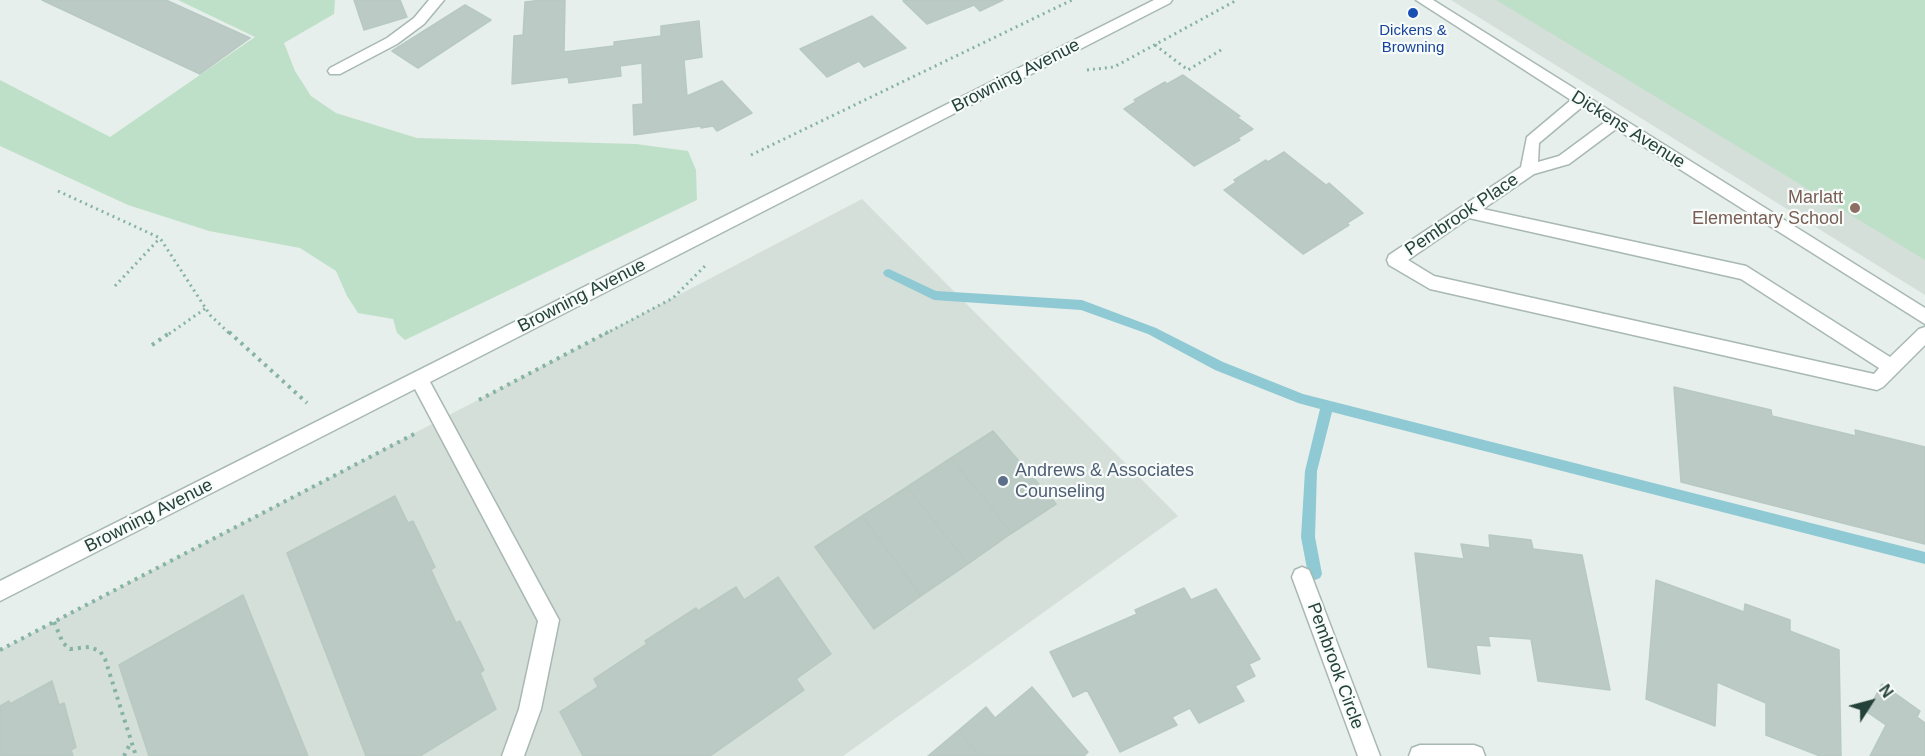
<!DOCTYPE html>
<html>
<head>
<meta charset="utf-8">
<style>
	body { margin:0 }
	#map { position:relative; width:1925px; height:756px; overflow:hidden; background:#e6efeb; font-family:Helvetica,sans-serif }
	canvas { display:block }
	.north { position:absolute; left:1841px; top:672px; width:60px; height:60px; -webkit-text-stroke:4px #f7fbf9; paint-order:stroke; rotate:54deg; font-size:16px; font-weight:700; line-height:24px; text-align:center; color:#24423a }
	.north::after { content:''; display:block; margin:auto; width:21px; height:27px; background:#24423a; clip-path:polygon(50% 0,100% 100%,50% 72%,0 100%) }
</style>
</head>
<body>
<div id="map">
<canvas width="1925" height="756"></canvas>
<div class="north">N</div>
</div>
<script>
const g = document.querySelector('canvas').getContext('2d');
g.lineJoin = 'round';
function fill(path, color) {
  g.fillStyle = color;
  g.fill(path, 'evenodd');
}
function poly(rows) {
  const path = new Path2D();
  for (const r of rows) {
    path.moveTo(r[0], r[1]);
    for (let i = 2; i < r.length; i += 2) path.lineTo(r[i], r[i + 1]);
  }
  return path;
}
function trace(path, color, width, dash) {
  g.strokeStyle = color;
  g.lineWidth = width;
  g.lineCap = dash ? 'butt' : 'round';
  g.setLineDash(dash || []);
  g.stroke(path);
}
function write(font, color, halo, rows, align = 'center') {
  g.font = font + ' Helvetica,sans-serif';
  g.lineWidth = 4.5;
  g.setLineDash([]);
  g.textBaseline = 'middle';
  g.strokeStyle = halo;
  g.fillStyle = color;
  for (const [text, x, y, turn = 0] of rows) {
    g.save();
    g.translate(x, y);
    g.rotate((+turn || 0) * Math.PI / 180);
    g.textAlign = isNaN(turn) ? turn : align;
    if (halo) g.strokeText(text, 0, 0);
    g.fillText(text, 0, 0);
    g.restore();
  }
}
fill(poly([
	[1451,0,1925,0,1925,295,1644,120],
	[862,199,1178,516,843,756,0,756,0,650]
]), '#d4dfda');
fill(poly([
	[178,0,335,0,334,14,284,43,295,71,311,96,336,113,417,138,636,144,688,151,696,170,697,200,405,340,397,333,393,319,358,313,347,296,336,271,300,248,209,231,128,205,0,146,0,80,110,137,255,37],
	[1496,0,1925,0,1925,260]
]), '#bfe0c8');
fill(poly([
	[889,269,936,291,1082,300,1156,328,1223,362,1303,394,1925,552,1925,564,1332,412,1317,471,1315,537,1322,574,1320,578,1315,580,1310,578,1308,574,1301,537,1305,471,1320,409,1298,403,1215,370,1148,334,1081,310,934,300,885,276,883,273,885,270,889,269]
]), '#8ec9d4');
const building = poly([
	[42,0,166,0,250,38,200,74,42,0],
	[354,0,400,0,407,17,364,30,354,0],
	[542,0,565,0,564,52,614,46,614,42,661,36,661,26,699,21,702,57,684,60,687,96,722,81,752,113,717,131,713,126,701,128,701,126,634,135,633,105,643,104,642,63,620,66,621,76,569,83,568,77,512,84,514,36,523,35,525,2,542,0],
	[905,0,1003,0,980,11,974,5,927,24,903,1,905,0],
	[465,5,491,20,418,68,392,51,465,5],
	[872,16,906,48,864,67,859,61,827,77,800,49,872,16],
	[1183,75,1240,116,1237,117,1253,129,1238,138,1240,140,1194,166,1124,109,1137,101,1134,100,1165,82,1167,84,1183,75],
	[1284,152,1326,185,1329,183,1363,213,1347,223,1349,225,1303,254,1224,190,1236,182,1234,180,1266,160,1268,162,1284,152],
	[1674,387,1771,410,1772,416,1856,436,1855,430,1925,447,1925,544,1681,482,1674,387],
	[993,431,1056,504,1012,533,951,458,993,431],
	[951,458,1012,533,968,564,907,487,951,458],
	[907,487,968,564,921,596,862,516,907,487],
	[395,496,408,523,413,521,435,567,431,570,456,623,460,621,484,670,480,673,496,709,420,756,366,756,287,553,395,496],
	[862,516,921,596,874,629,815,547,862,516],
	[1489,535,1531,540,1533,549,1582,555,1610,690,1538,681,1531,639,1488,636,1490,646,1476,645,1480,674,1428,667,1415,553,1464,559,1461,544,1490,548,1489,535],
	[778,577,831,654,796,679,804,690,710,756,583,756,560,712,598,687,594,679,647,644,645,641,696,608,698,611,736,587,744,600,778,577],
	[1656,580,1744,612,1745,604,1790,620,1790,631,1839,650,1841,756,1820,756,1766,735,1766,703,1717,682,1715,726,1646,699,1656,580],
	[1184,588,1191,600,1216,589,1260,659,1249,664,1255,676,1235,686,1244,701,1199,723,1190,708,1172,717,1177,725,1120,752,1087,690,1073,697,1050,652,1137,614,1135,610,1184,588],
	[243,595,308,756,149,756,119,665,243,595],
	[52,681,59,705,64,703,76,747,71,750,73,756,0,756,0,706,9,701,10,704,52,681],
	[1882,684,1920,711,1917,717,1925,723,1925,756,1870,756,1886,725,1867,712,1882,684],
	[1032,687,1088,752,1084,756,979,756,959,730,986,707,995,718,1032,687],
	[959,730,979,756,928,756,959,730]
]);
fill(building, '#bbcac4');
trace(building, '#b8c9c2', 1.5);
const minor = poly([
	[429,0,444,0,424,24,397,44,340,74,330,74,328,71,330,68,387,38,414,18,429,0],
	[1154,0,1172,0,1170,3,430,382,559,620,541,709,524,756,502,756,519,709,538,621,415,389,0,601,0,581,1154,0],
	[1416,0,1433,0,1925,308,1925,324,1616,129,1569,164,1534,174,1483,209,1746,266,1890,357,1919,329,1925,327,1925,345,1883,387,1877,390,1430,289,1389,265,1387,260,1389,255,1521,167,1527,137,1571,100,1416,0],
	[1582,107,1605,122,1559,156,1538,162,1539,143,1582,107],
	[1469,218,1741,279,1879,368,1874,374,1434,276,1408,260,1469,218],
	[1302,567,1309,570,1312,577,1380,756,1358,756,1292,577,1295,570,1302,567],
	[1420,745,1474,745,1482,748,1485,756,1409,756,1412,748,1420,745]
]);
trace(minor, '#a8b8b2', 3);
trace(poly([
	[1155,45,1188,70,1221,50],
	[1087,70,1114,67,1237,0],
	[751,155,1072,0],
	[58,191,160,238,210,315,230,334],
	[115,286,160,238],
	[169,334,206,308],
	[605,334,673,298,706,265]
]), '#86b3a5', 3, [2, 4]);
trace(poly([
	[229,332,307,403],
	[152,345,171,332],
	[479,400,608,332],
	[54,622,63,643,70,649,89,647,100,651,105,659,136,756],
	[0,650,416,433],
	[124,756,131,742]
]), '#86b3a5', 4, [3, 5]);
fill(minor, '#fff');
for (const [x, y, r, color] of [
	[1413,13,6,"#1a4fb4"],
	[1855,208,6,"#8d6e63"],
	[1003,481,6,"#5c6f8a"]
]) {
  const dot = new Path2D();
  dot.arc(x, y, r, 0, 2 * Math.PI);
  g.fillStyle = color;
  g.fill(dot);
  trace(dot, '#f7fbf9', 2);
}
write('15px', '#164399', '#f7fbf9', [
	["Dickens &",1413,31],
	["Browning",1413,48]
]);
write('18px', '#24423a', '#f7fbf9', [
	["Browning Avenue",1016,76,-27],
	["Dickens Avenue",1628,130,32],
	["Pembrook Place",1462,215,-34],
	["Browning Avenue",582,296,-27],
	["Browning Avenue",149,516,-27],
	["Pembrook Circle",1335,666,70]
]);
write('18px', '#785e54', '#f7fbf9', [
	["Marlatt",1843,198],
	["Elementary School",1843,219]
], 'right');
write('18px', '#4e5e75', '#f7fbf9', [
	["Andrews & Associates",1015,471],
	["Counseling",1015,492]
], 'left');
</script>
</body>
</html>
